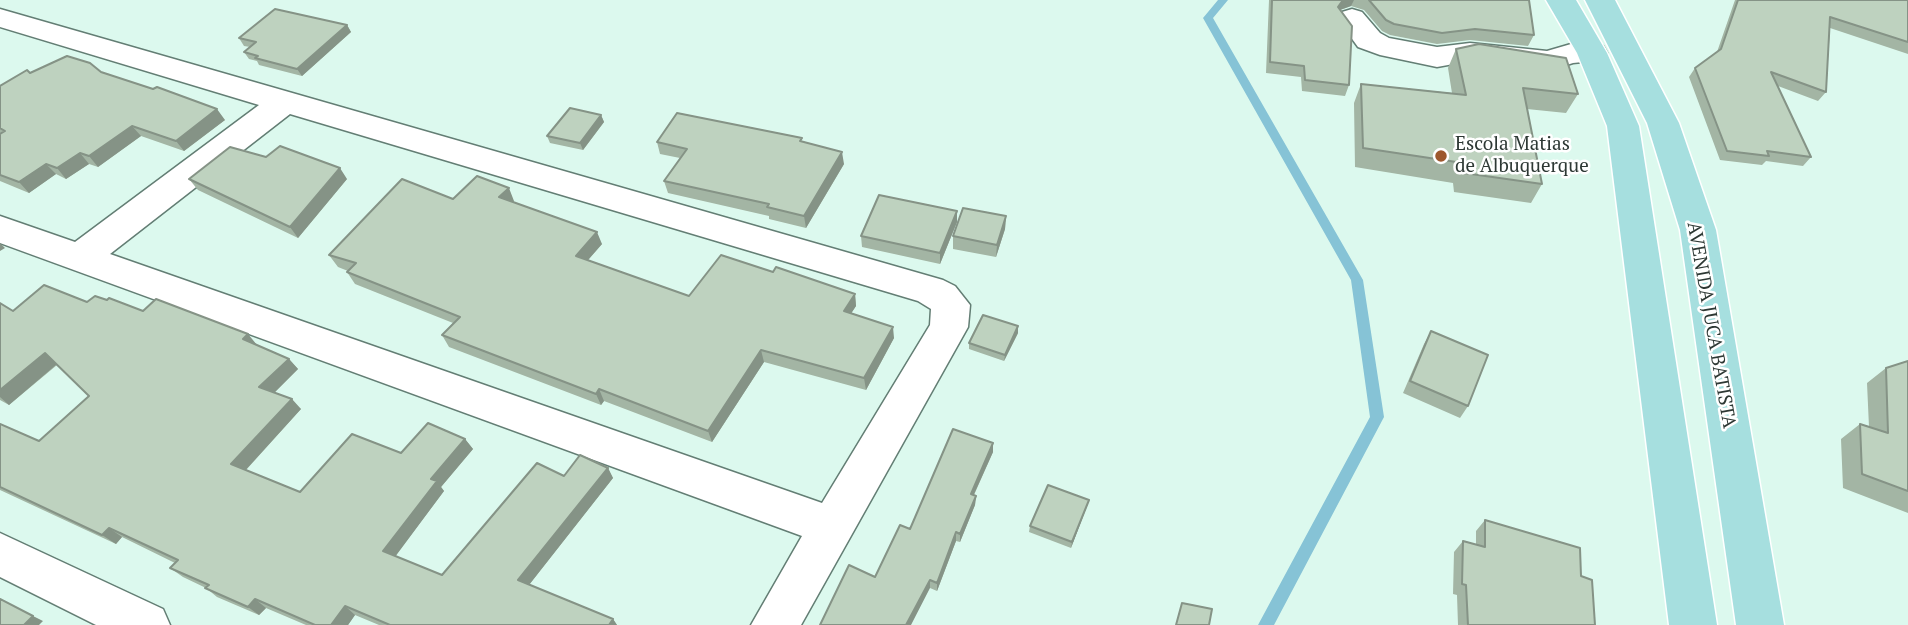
<!DOCTYPE html>
<html>
<head>
<meta charset="utf-8">
<style>
	body { margin:0 }
	canvas { display:block; background:#dcf9ee }
</style>
</head>
<body>
<canvas width="1908" height="625"></canvas>
<script>
const g = document.querySelector('canvas').getContext('2d');
g.lineJoin = 'round';
function poly(rows) {
  const path = new Path2D();
  for (const r of rows) {
    path.moveTo(r[0], r[1]);
    for (let i = 2; i < r.length; i += 2) path.lineTo(r[i], r[i + 1]);
  }
  return path;
}
function fill(path, color) {
  g.fillStyle = color;
  g.fill(path, 'evenodd');
}
function trace(path, color, width, dash) {
  g.strokeStyle = color;
  g.lineWidth = width;
  g.lineCap = dash ? 'butt' : 'round';
  g.setLineDash(dash || []);
  g.stroke(path);
}
function write(font, color, halo, rows, align = 'center') {
  g.font = font + ' "PT Serif",serif';
  g.lineWidth = 5;
  g.setLineDash([]);
  g.textBaseline = 'middle';
  g.strokeStyle = halo;
  g.fillStyle = color;
  for (const [text, x, y, turn = 0] of rows) {
    g.save();
    g.translate(x, y);
    g.rotate((+turn || 0) * Math.PI / 180);
    g.textAlign = isNaN(turn) ? turn : align;
    if (halo) g.strokeText(text, 0, 0);
    g.fillText(text, 0, 0);
    g.restore();
  }
}
fill(poly([
	[1218,0,1228,0,1213,18,1363,280,1384,417,1274,625,1258,625,1370,417,1351,280,1203,18,1218,0]
]), '#86c3d6');
const minor = poly([
	[0,9,943,280,955,286,970,305,968,327,801,625,751,625,802,536,0,243,0,216,75,242,259,105,0,27,0,9],
	[290,114,918,301,931,309,930,325,822,503,110,254,290,114],
	[1352,9,1362,12,1380,33,1389,38,1437,47,1470,43,1547,51,1571,44,1592,44,1603,46,1607,53,1603,60,1573,63,1548,71,1470,61,1437,67,1380,55,1358,47,1337,18,1342,12,1352,9],
	[0,533,163,609,170,625,96,625,0,577,0,533]
]);
const major = poly([
	[1546,0,1576,0,1607,53,1639,126,1717,625,1669,625,1607,126,1577,53,1546,0],
	[1585,0,1615,0,1679,123,1716,230,1784,625,1736,625,1680,230,1647,123,1585,0]
]);
trace(minor, '#637e74', 3);
trace(major, '#fff', 3);
fill(minor, '#fff');
fill(major, '#a6dfdf');
fill(poly([
	[1269,0,1529,0,1534,35,1528,46,1470,40,1437,44,1390,35,1382,31,1364,10,1351,6,1340,10,1349,85,1345,96,1302,91,1301,77,1266,73],
	[1735,0,1908,0,1908,54,1830,28,1826,92,1818,101,1778,86,1811,157,1803,166,1766,161,1762,165,1720,160,1689,77,1695,68,1717,52],
	[347,25,351,32,302,76,259,65,257,61,249,59,244,52,250,47,244,46,239,38],
	[1456,49,1578,94,1566,113,1527,109,1542,184,1531,203,1454,192,1453,183,1355,167,1354,103,1361,84,1452,93,1448,68],
	[101,72,225,120,184,151,141,136,98,167,89,164,66,179,56,174,29,193,0,181,0,86,30,73],
	[601,115,604,122,583,150,550,143,547,136],
	[802,141,844,164,806,228,769,219,769,216,668,193,664,181,680,158,660,154,657,142],
	[189,179,347,179,298,238,198,190],
	[453,199,514,201,513,202,602,244,588,260,689,296,773,272,855,294,856,306,851,313,894,338,866,390,764,362,712,442,604,401,601,405,449,347,442,335,453,323,355,284,347,272,348,271,338,267,329,255],
	[957,211,957,222,940,264,862,247,861,236],
	[1006,216,1005,229,996,257,953,249,953,236],
	[107,300,257,345,289,359,298,369,274,393,301,409,246,470,300,492,401,453,465,439,473,449,441,487,444,491,395,556,442,575,564,476,608,468,613,478,529,585,613,619,617,625,379,625,355,615,348,625,306,625,266,608,259,615,217,597,206,588,183,577,170,568,175,563,122,537,116,544,0,490,0,424,39,441,89,396,57,365,9,405,0,400,0,303,13,311],
	[1431,331,1468,406,1460,418,1403,393,1424,344],
	[1018,333,1004,361,969,349,969,343],
	[1908,361,1908,513,1843,488,1841,439,1860,424,1869,427,1867,383,1886,368],
	[993,443,993,452,974,495,976,496,975,505,960,542,956,541,937,591,930,588,910,529],
	[1089,500,1087,506,1071,548,1029,532,1030,526],
	[1485,520,1581,576,1595,625,1458,625,1457,595,1453,594,1454,552,1463,541,1476,545,1476,531]
]), '#a3b5a4');
fill(poly([
	[1343,0,1354,0,1351,6,1340,10,1338,7],
	[347,25,351,32,302,76,297,69],
	[217,109,225,120,184,151,176,141],
	[601,115,604,122,583,150,580,143],
	[132,126,141,136,98,167,89,156],
	[842,152,844,164,806,228,804,216],
	[80,153,89,164,66,179,57,168],
	[46,164,56,174,29,193,19,182],
	[340,168,347,179,298,238,290,227],
	[509,188,514,201,505,209,499,197],
	[957,211,957,222,940,264,940,253],
	[1006,216,1005,229,996,257,997,245],
	[597,232,602,244,581,268,576,256],
	[0,243,5,248,0,251],
	[855,294,856,306,845,323,844,311],
	[1018,326,1018,333,1004,361,1005,355],
	[893,327,894,338,866,390,864,378],
	[248,334,257,345,243,339],
	[761,350,764,362,712,442,708,431],
	[45,353,57,364,9,405,0,397,0,390],
	[289,359,298,369,269,398,259,387],
	[599,389,604,401,601,405,596,394],
	[292,399,301,409,242,474,231,464],
	[465,439,473,449,441,487,444,491,392,561,383,551,431,479],
	[993,443,993,452,970,503,971,494],
	[608,468,613,478,525,590,518,580],
	[976,496,975,505,960,542,960,534],
	[1089,500,1087,506,1071,548,1072,542],
	[109,528,122,537,116,544,102,535],
	[956,532,956,541,937,591,937,583],
	[930,580,930,588,911,625,906,625],
	[255,599,266,608,259,615,248,607],
	[345,606,355,615,348,625,331,625],
	[33,616,43,621,39,625,24,625],
	[613,619,617,625,609,625]
]), '#859386');
const building = poly([
	[1272,0,1343,0,1338,7,1352,26,1349,85,1305,80,1304,66,1270,62,1272,0],
	[1369,0,1529,0,1534,35,1475,29,1442,33,1394,24,1386,20,1369,0],
	[1738,0,1908,0,1908,42,1830,17,1826,92,1771,72,1811,157,1767,151,1769,156,1727,151,1695,68,1721,49,1738,0],
	[275,9,347,25,297,69,255,58,258,56,244,52,256,42,239,38,275,9],
	[1479,44,1566,58,1578,94,1523,88,1542,184,1464,173,1463,163,1363,148,1361,84,1466,95,1456,49,1479,44],
	[67,56,90,63,101,72,153,89,157,87,217,109,176,141,132,126,89,156,80,153,57,168,46,164,19,182,0,175,0,134,5,131,0,128,0,86,27,70,30,73,67,56],
	[570,108,601,115,580,143,547,136,570,108],
	[677,113,802,138,800,141,842,152,804,216,767,207,769,204,664,181,687,149,657,142,677,113],
	[280,146,340,168,290,227,189,179,230,147,266,157,280,146],
	[477,176,509,188,499,197,597,232,576,256,689,296,721,255,773,272,776,267,855,294,844,311,893,327,864,378,761,350,708,431,599,389,596,394,442,335,460,317,347,272,356,263,329,255,402,179,453,199,477,176],
	[879,195,957,211,940,253,861,236,879,195],
	[963,208,1006,216,997,245,953,236,963,208],
	[44,285,87,302,95,296,107,300,109,298,143,311,156,299,248,334,243,339,289,359,259,387,292,399,231,464,300,492,352,434,401,453,428,423,465,439,431,479,437,481,383,551,442,575,537,463,564,476,580,455,608,468,518,580,613,619,609,625,390,625,345,606,331,625,315,625,255,599,248,607,205,588,209,585,170,568,178,560,109,528,102,535,0,487,0,424,39,441,89,396,45,353,0,390,0,303,13,311,44,285],
	[983,315,1018,326,1005,355,969,343,983,315],
	[1431,331,1488,355,1468,406,1410,381,1431,331],
	[1908,361,1908,491,1862,474,1860,424,1888,433,1886,368,1908,361],
	[953,429,993,443,971,494,976,496,960,534,956,532,937,583,930,580,906,625,820,625,849,565,875,577,900,525,910,529,953,429],
	[1048,485,1089,500,1072,542,1030,526,1048,485],
	[1485,520,1580,548,1581,576,1592,580,1595,625,1468,625,1466,585,1462,584,1463,541,1485,547,1485,520],
	[0,599,33,616,24,625,0,625,0,599],
	[1182,603,1212,609,1209,625,1176,625,1182,603]
]);
fill(building, '#bed2bf');
trace(building, '#859386', 2);
for (const [x, y, r, color] of [
	[1441,156,7,"#9d572d"]
]) {
  const dot = new Path2D();
  dot.arc(x, y, r, 0, 2 * Math.PI);
  g.fillStyle = color;
  g.fill(dot);
  trace(dot, '#fff', 2.5);
}
write('19px', '#2d3834', '#fff', [
	["Escola Matias",1455,145],
	["de Albuquerque",1455,167]
], 'left');
write('19px', '#2d3834', '#fff', [
	["AVENIDA JUCA BATISTA",1711,325,80]
]);
</script>
</body>
</html>
